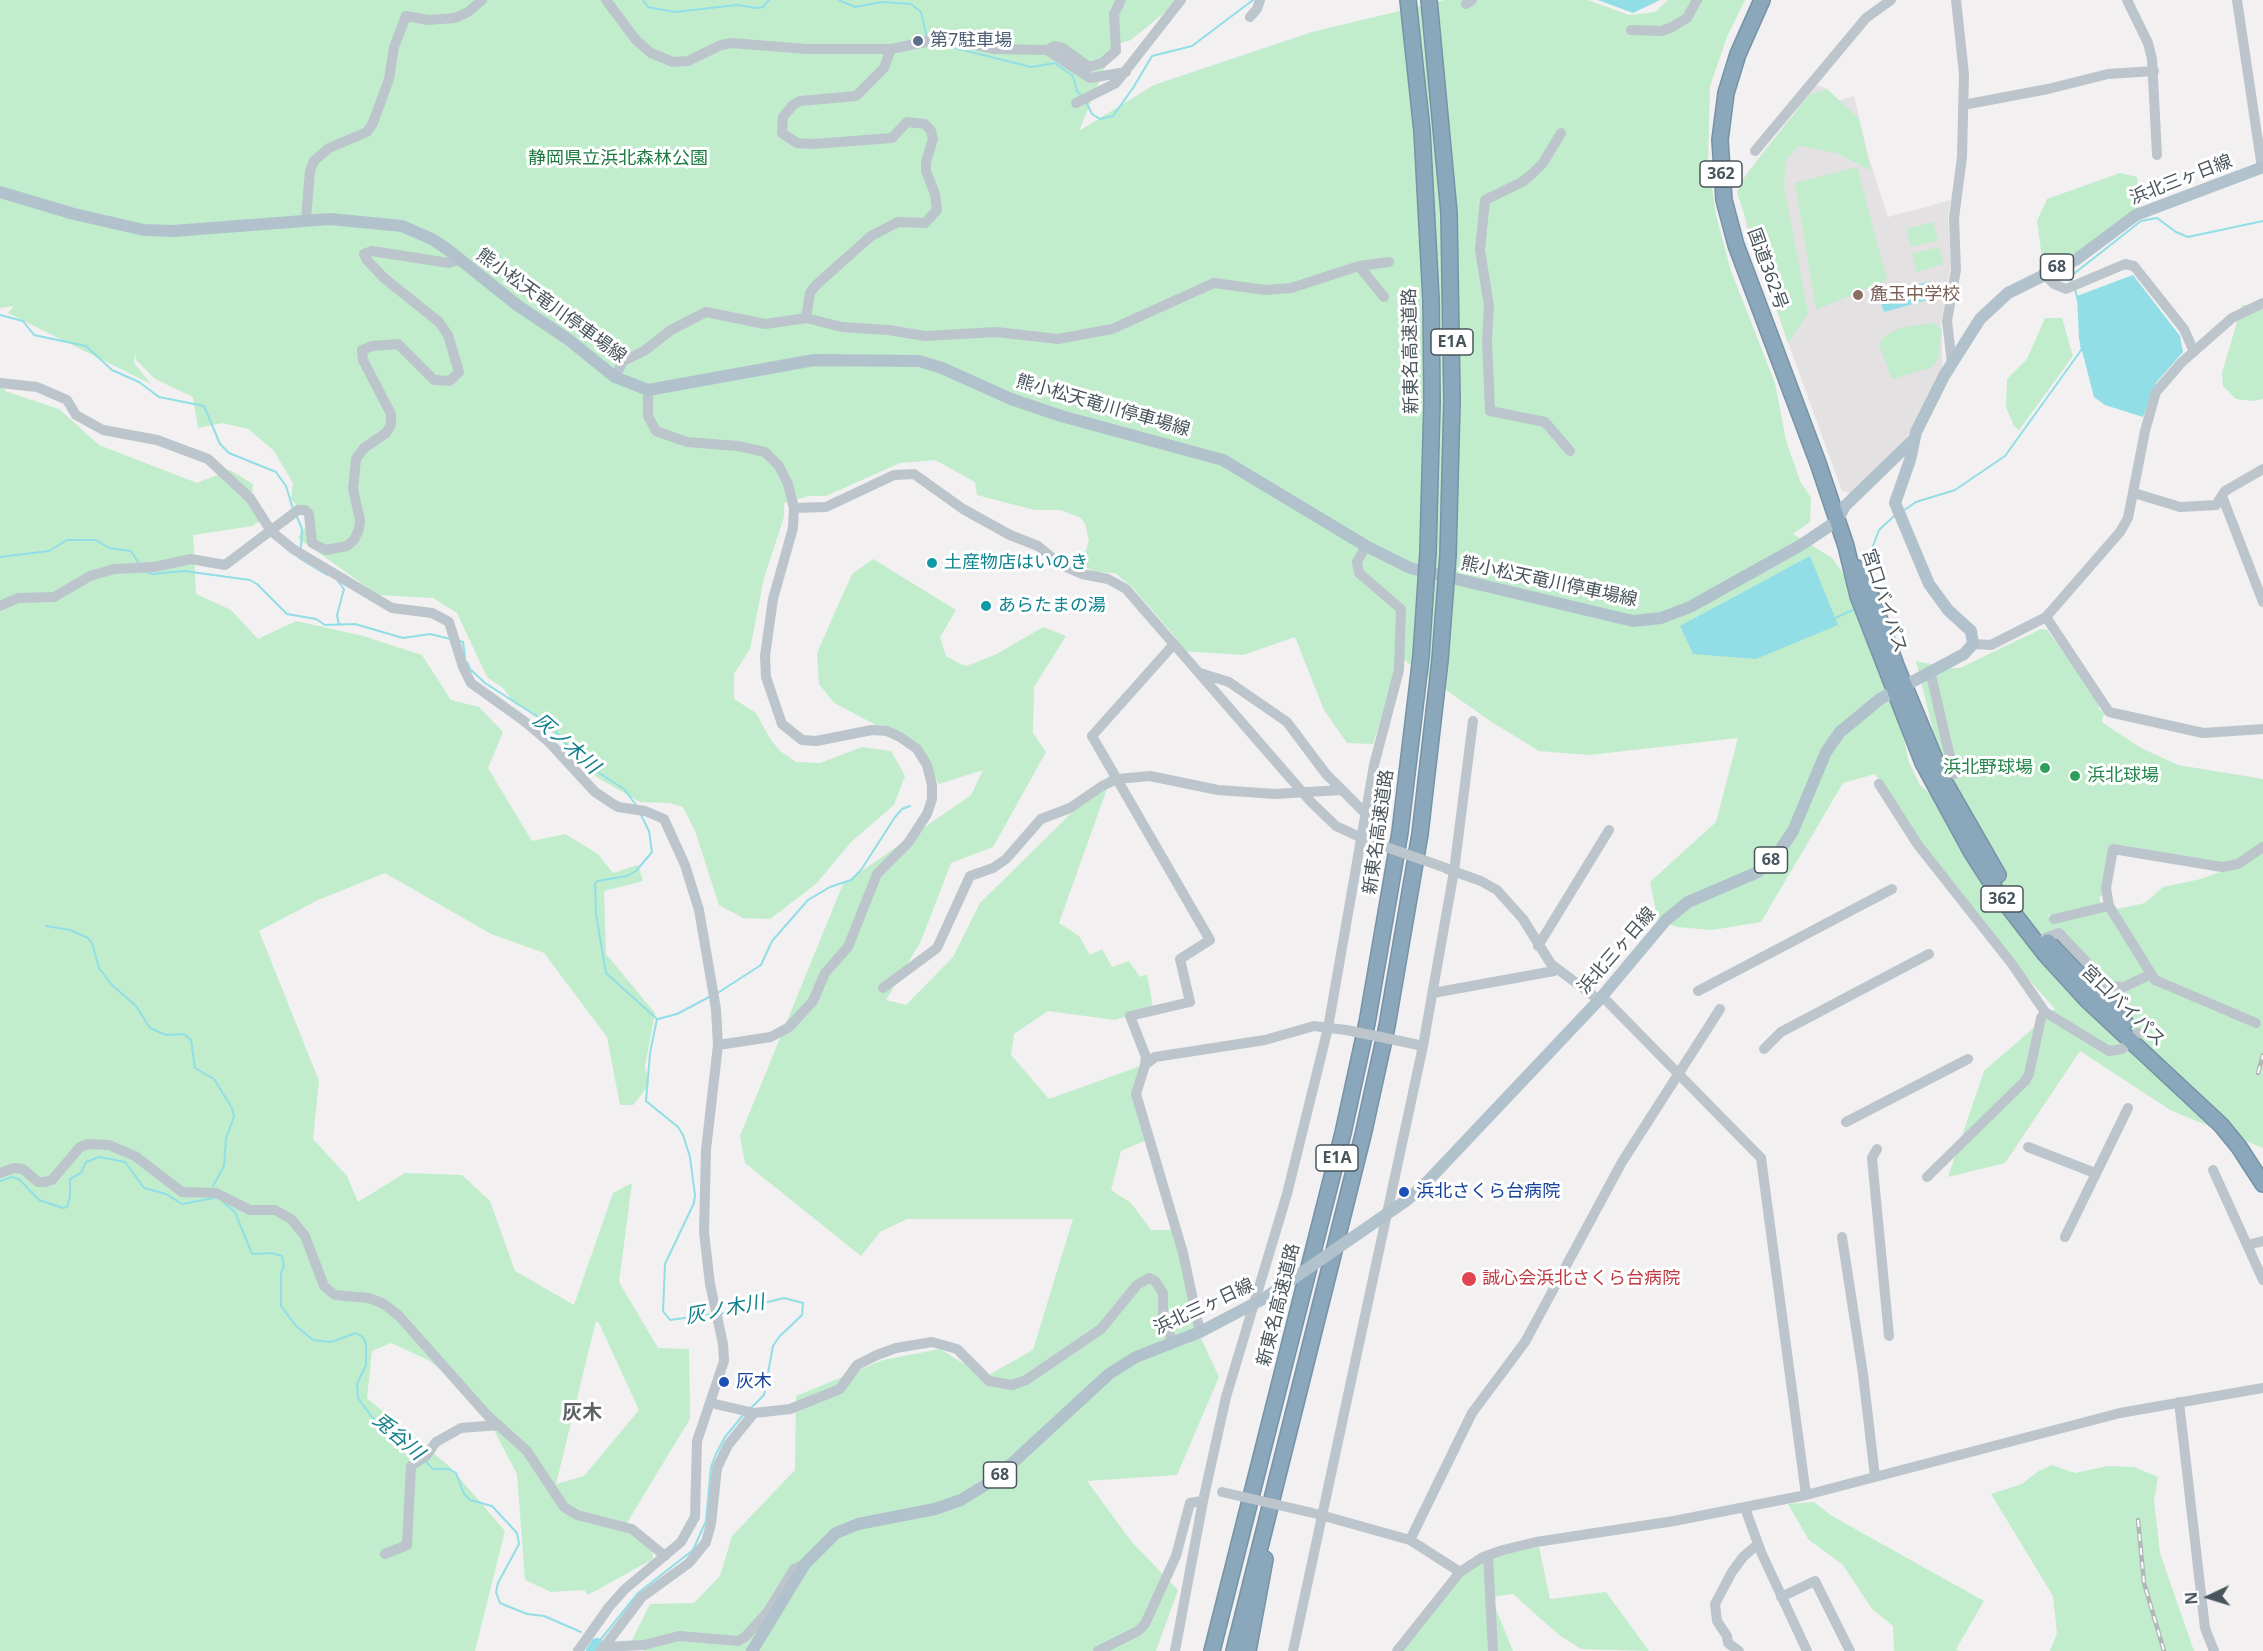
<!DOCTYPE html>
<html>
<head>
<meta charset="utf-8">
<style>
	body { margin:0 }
	#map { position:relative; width:2263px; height:1651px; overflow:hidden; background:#f2f0f0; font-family:"Noto Sans",sans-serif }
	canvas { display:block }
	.north { position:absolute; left:2179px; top:1567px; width:60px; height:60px; -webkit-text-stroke:4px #fff; paint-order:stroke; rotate:266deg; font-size:16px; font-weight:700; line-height:24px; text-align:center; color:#49555c }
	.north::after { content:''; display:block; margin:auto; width:21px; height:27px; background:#49555c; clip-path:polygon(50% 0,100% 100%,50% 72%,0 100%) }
</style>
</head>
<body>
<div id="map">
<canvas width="2263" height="1651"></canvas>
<div class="north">N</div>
</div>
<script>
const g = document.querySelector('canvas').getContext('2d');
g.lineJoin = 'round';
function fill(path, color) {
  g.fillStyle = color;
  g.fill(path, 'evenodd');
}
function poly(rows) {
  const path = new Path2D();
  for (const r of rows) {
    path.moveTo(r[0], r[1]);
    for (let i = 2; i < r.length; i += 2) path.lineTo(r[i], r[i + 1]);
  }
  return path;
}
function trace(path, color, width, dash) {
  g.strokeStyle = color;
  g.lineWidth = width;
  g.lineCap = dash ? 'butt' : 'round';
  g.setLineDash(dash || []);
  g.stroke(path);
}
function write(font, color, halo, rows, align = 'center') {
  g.font = font + ' "Noto Sans","Noto Sans JP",sans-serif';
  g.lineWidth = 6;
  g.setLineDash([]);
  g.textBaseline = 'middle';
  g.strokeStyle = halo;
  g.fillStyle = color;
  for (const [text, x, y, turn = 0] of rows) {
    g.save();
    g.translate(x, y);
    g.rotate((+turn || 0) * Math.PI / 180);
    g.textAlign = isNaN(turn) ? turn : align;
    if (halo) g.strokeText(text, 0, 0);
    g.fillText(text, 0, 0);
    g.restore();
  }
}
fill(poly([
	[1816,85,1827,89,1830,99,1834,102,1854,96,1868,155,1888,217,1951,200,1948,218,1951,264,1941,323,1943,370,1907,437,1851,493,1842,491,1746,226,1743,206,1737,193,1740,182]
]), '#e3e1e1');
fill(poly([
	[0,0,1180,0,1131,40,1114,45,1079,131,1154,85,1312,32,1445,0,1588,0,1629,15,1655,12,1668,0,1745,0,1727,37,1710,86,1708,161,1716,215,1731,271,1775,383,1786,440,1800,481,1811,498,1810,522,1793,534,1832,558,1843,573,1899,719,1909,762,1920,785,1929,793,1942,798,1941,763,1916,661,1950,668,1960,668,2041,629,2047,630,2096,696,2099,709,2104,713,2102,722,2112,729,2141,748,2178,765,2263,779,2263,843,2234,861,2222,865,2113,846,2104,895,2099,897,2101,905,2060,917,2048,915,2053,923,2145,903,2163,887,2201,879,2228,869,2263,849,2263,1148,2172,1111,2080,1051,2005,1163,1948,1177,1984,1071,2055,1009,1960,901,1875,774,1843,783,1761,922,1712,930,1677,927,1658,921,1650,882,1716,822,1738,738,1589,755,1539,751,1490,721,1401,658,1373,744,1347,743,1324,710,1295,637,1243,655,1181,651,1177,639,1132,587,1115,573,1095,572,1082,565,1089,540,1085,524,1081,518,1061,510,1034,510,977,495,975,482,935,460,900,463,826,496,809,496,784,503,784,517,764,578,750,649,734,674,734,699,756,713,769,737,780,751,796,762,820,763,862,747,891,751,905,776,894,805,852,841,816,884,770,919,743,918,719,905,695,831,683,807,670,803,640,802,598,778,532,712,515,704,503,688,487,677,457,613,433,598,378,595,298,538,310,521,291,499,293,483,274,451,248,429,222,423,198,428,193,397,155,379,136,360,135,353,134,363,151,384,8,313,14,306,0,308],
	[1827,89,1859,119,1871,171,1837,153,1798,146,1786,160,1784,186,1808,313,1788,343,1737,193,1749,171,1809,95],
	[1857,167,1887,280,1816,310,1795,183],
	[2120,173,2137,177,2139,210,2099,243,2055,262,2042,258,2037,221,2047,199],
	[1933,222,1938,240,1911,247,1906,229],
	[1939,247,1944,264,1917,272,1912,254],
	[2242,305,2258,305,2263,309,2263,399,2254,401,2236,399,2223,386,2222,373],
	[2045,318,2062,318,2073,356,2019,430,2014,426,2006,407,2007,379,2027,359],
	[1934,323,1942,330,1938,359,1932,367,1892,379,1879,345,1885,336,1902,327],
	[0,381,5,391,59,409,99,445,197,483,230,470,253,484,252,496,261,520,253,526,193,535,196,594,231,610,258,639,296,621,363,636,422,655,451,700,479,707,503,732,488,768,532,841,565,834,598,854,613,873,638,865,643,881,604,891,606,954,655,1013,645,1066,649,1085,633,1105,620,1105,607,1037,544,953,491,934,385,873,318,900,259,931,319,1081,313,1139,347,1176,358,1202,405,1173,462,1175,490,1201,515,1271,574,1305,613,1193,632,1183,619,1282,658,1348,689,1349,690,1419,625,1526,651,1542,653,1559,588,1595,584,1590,551,1592,525,1580,517,1474,476,1396,428,1360,391,1343,372,1351,367,1398,450,1467,505,1531,475,1651,0,1651],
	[596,1321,599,1323,639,1410,584,1476,556,1484],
	[873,559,956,610,940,637,946,656,958,663,966,666,995,655,1043,627,1066,636,1034,687,1033,733,1046,752,993,847,951,863,921,941,886,1000,906,1005,953,957,980,903,1113,772,1059,923,1079,936,1090,955,1102,949,1112,967,1129,961,1140,977,1147,974,1153,1008,1115,1020,1048,1011,1014,1034,1011,1055,1049,1099,1143,1065,1136,1094,1149,1139,1121,1151,1111,1190,1131,1203,1151,1230,1176,1230,1200,1336,1219,1377,1177,1475,1087,1481,1131,1541,1178,1590,1156,1651,645,1651,630,1644,650,1604,694,1603,720,1576,732,1536,795,1470,796,1396,883,1360,940,1349,985,1377,1033,1350,1073,1219,907,1219,880,1232,861,1256,745,1163,740,1136,843,884,971,795,983,770,939,784,916,746,834,703,819,684,817,653,831,621,852,574],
	[2052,1465,2075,1473,2108,1466,2134,1467,2158,1477,2154,1501,2160,1553,2194,1651,2050,1651,2057,1633,2053,1596,1991,1494,2022,1484,2037,1472],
	[1814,1502,1832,1516,1984,1601,1956,1649,1959,1651,1894,1651,1893,1626,1872,1609,1843,1565,1809,1540,1788,1504],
	[1539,1547,1550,1599,1606,1592,1649,1651,1581,1649,1559,1635,1513,1594,1491,1597,1513,1651,1397,1651,1458,1574,1493,1554]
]), '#c1edcd');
fill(poly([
	[1598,0,1660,0,1633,13],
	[2133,275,2180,336,2183,352,2156,383,2143,417,2105,405,2094,397,2079,339,2077,296],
	[1930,281,1935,298,1884,312,1879,296],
	[1810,556,1838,625,1756,659,1693,654,1680,626]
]), '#91dee7');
trace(poly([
	[643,0,648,7,675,12,737,5,757,8,763,7,769,0],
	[839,0,855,7,882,2,911,4,921,12,927,38],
	[931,42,1031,67,1055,63,1073,76,1077,91,1081,95],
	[1086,102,1092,114,1100,119,1113,116,1133,88,1152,56,1192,46,1253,0],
	[2072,281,2071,276,2141,221,2157,218,2176,232,2188,237,2263,221],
	[2075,289,2078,301],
	[0,315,23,321,34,335,86,346,112,370,139,382,159,397,204,406,220,444,229,453,276,472,286,486,293,509],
	[1903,511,1916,502,1955,490,2005,456,2082,349,2081,346],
	[297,517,302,529,301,547],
	[1870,554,1879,530,1894,516],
	[0,557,49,551,67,540,96,540,109,548,131,551,140,565],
	[299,558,327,575],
	[146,571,152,574,184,571,250,580,257,584,287,614,316,619,325,625,355,624,403,638,430,634,451,639],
	[338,581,344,589,337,615,339,625],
	[1835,618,1853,610],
	[460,641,463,642,465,657],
	[467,662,470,669,485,683,549,724,582,762,624,789,636,805],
	[641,815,649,831,652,852,636,871,627,876,597,881,595,884,596,914,606,973,657,1019],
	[46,926,70,930,88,938,92,943,99,968,112,985,136,1006,150,1028,166,1035,184,1034,191,1040,195,1068,214,1079,232,1108,234,1117,226,1138,224,1166,213,1186],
	[716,994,761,965,772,941,808,900,830,887,851,880,861,870,895,817,902,809,910,806],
	[657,1019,650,1053,646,1101,678,1127,683,1135,690,1157,695,1195,694,1203,665,1264,663,1311,670,1320,712,1314],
	[658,1019,677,1014,711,996],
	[0,1181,12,1177,19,1179,39,1200,63,1208,67,1207,70,1197,70,1179,81,1173,86,1162,99,1157,125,1162,144,1188,166,1194,182,1204,214,1198],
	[224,1203,235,1212,252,1254,272,1253,282,1256,284,1266,281,1273,281,1306,296,1326,313,1340,331,1342,356,1333,363,1337,366,1344,366,1365,357,1384,358,1398,372,1417,404,1437,420,1456],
	[720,1314,784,1298,803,1303,802,1315,779,1337,773,1346,764,1395,751,1408],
	[424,1460,433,1469,449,1469,456,1473,464,1494,470,1500,492,1506,517,1533,519,1544,498,1583,496,1592,500,1603,527,1614,544,1616,581,1632],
	[591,1639,597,1644,638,1593,693,1550,706,1521,711,1467,716,1454,725,1437,744,1414]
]), '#91dee7', 2);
trace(poly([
	[592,1651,597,1644]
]), '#91dee7', 12);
const highway = poly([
	[1408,0,1422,131,1431,300,1432,402,1428,552],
	[1429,0,1449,213,1452,400,1448,555],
	[1762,0,1738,54,1726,93,1720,140,1724,200,1736,245,1818,463,1846,546,1858,596,1923,763,1972,853,1997,892,2045,954,2087,1000,2221,1125,2239,1147,2263,1184],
	[1857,568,1869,590,1897,668,1944,781,1998,875],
	[2048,942,2125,1022],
	[1212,1651,1343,1133,1367,1023,1400,832,1421,656],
	[1234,1651,1363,1135,1387,1026,1420,834,1440,660],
	[1248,1651,1265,1559]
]);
trace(highway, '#7693a7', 18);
trace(poly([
	[606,0,636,40,651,53,673,62,688,61,721,45,731,43,807,49,891,49,925,42,934,36,994,49,1047,50,1054,46,1063,48,1089,67,1102,63,1116,51,1114,14,1121,0],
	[2127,0,2148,43,2152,59,2157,155],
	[2237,0,2262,168],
	[1466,4,1472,0],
	[1250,17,1257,9,1260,0],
	[1631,30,1662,31,1672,27,1687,18,1697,0],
	[1047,50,1090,78,1126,72],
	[1076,103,1116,83,1181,0],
	[1963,105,2048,89,2108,74,2154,71],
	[1561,133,1543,163,1532,174,1522,182,1485,200,1480,250,1489,306,1487,340,1490,411,1545,422,1570,451],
	[1755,151,1866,18,1891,0],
	[306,219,310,171,314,161,329,148,367,132,373,123,389,79,394,47,406,16,428,20,455,18,468,12,482,0],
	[1359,266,1384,297],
	[2043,273,2054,284,2066,289,2125,264,2134,266,2184,329,2194,352],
	[806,318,810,293,815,286,871,236,898,222,925,223,937,210,935,194,926,171,926,162,933,139,931,131,925,124,907,122,892,138,813,144,797,143,782,133,783,117,793,105,800,101,856,96,884,68,891,49],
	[1952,363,1947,321,1956,270,1954,218,1962,157,1964,74,1956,0],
	[615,377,623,361,644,351,671,330,706,312,765,324,806,318,842,327,888,330,925,336,996,332,1058,339,1112,329,1214,283,1266,290,1291,288,1359,266,1389,262],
	[0,383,37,387,67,400,76,415,103,430,157,440,208,459,250,498,271,531,293,549,392,608,432,613,449,622,463,667,471,683,524,721,549,742,595,792,610,802,618,807,645,811,664,819,685,865,699,910,716,1009,718,1045],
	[2134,493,2180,507,2216,505,2225,491,2263,469],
	[2222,496,2263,602],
	[794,508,826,507,894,475,914,474,963,509,1010,535,1038,546,1061,565,1082,574,1108,579,1126,589,1311,802,1336,826,1364,839],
	[0,606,18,598,54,597,90,576,114,569,154,567,191,559,225,565,298,510,305,510,309,514,312,543,326,550,347,546,354,540,359,529,360,520,353,489,356,459,364,448,386,433,391,425,391,414,363,360,362,350,372,346,398,344,434,380,450,381,459,372,448,335,439,322,384,278,366,259,364,254,372,251,449,263,458,260],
	[2046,617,2109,712,2203,733,2263,729],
	[1973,644,1991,645,2046,617,2120,532,2128,518,2145,431,2156,392,2182,362,2232,318,2263,303],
	[1930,671,1954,774],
	[1200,673,1229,682,1287,722,1326,774,1365,813],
	[1879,784,1918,845,2012,964,2045,1012,2109,1051,2122,1049,2138,1033],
	[1447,869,1481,881,1497,890,1523,919,1551,964,1599,1000],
	[2054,919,2109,906],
	[2045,938,2059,933,2109,986,2124,987,2149,975],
	[1538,946,1609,830],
	[883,988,937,948,970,876,993,868,1006,859,1041,819,1070,808,1102,786,1117,779,1150,776,1218,790,1275,794,1341,790],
	[1698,991,1892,889],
	[1433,993,1554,971,1555,968],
	[1602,996,1761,1158,1806,1495],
	[2256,1023,2155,980,2109,906,2106,888,2113,849,2222,867,2238,864,2263,847],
	[1400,1041,1423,1046],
	[1764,1049,1781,1032,1929,954],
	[1145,1065,1146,1057,1130,1016,1190,1002,1180,959,1210,940,1092,736,1174,644],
	[1846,1122,1968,1059],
	[2028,1147,2095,1173],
	[1877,1149,1872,1158,1889,1336],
	[2213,1170,2263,1280],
	[0,1173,14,1168,23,1169,38,1182,45,1182,52,1180,80,1147,88,1144,109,1145,135,1156,182,1192,216,1193,250,1210,275,1210,291,1219,305,1236,324,1286,335,1295,369,1298,384,1304,399,1316,488,1416,527,1451,564,1507,577,1515,632,1529,665,1556],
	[1927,1177,2025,1081,2029,1074,2041,1018,2045,1012],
	[1842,1237,1863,1374,1875,1477],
	[2065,1237,2128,1108],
	[2247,1245,2263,1241],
	[1200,1332,1183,1253,1136,1094,1145,1065,1155,1057,1265,1040,1314,1026,1346,1030],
	[2179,1402,2205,1628,2214,1651],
	[711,1403,754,1413,790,1409,840,1389,857,1365,877,1355,896,1348,932,1342,957,1349,989,1381,1012,1385,1026,1380,1101,1329,1137,1285,1149,1278,1155,1281,1163,1293,1163,1317,1173,1343],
	[1745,1508,1761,1552,1807,1651],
	[1317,1514,1410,1540,1460,1572],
	[1410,1540,1472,1413,1525,1342,1622,1162,1720,1009],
	[385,1554,407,1545,411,1466,426,1456,436,1442,461,1428,499,1425],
	[1488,1555,1493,1651],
	[1781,1597,1815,1581,1850,1651],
	[604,1647,644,1645,679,1636,738,1641,745,1637,767,1613,794,1569,805,1564],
	[578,1651,609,1607,625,1589,681,1542,695,1517,697,1441,724,1361,723,1344,710,1284,704,1232,706,1150,718,1045,771,1037,789,1027,813,1001,825,973,848,947,877,874,908,843,927,814,932,799,932,785,927,765,917,749,900,737,887,731,872,730,816,741,802,740,782,724,766,677,765,656,773,599,793,528,794,508,788,484,779,466,765,452,738,446,687,442,656,431,648,416,648,390],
	[601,1651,642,1597,689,1563,706,1542,711,1524,717,1468,728,1445,754,1413],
	[1098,1651,1138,1631,1145,1624,1176,1556,1190,1503,1203,1501],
	[1175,1651,1203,1501,1226,1397,1287,1194,1328,1028,1374,765,1399,670,1401,609,1359,573,1357,562,1366,546],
	[1293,1651,1423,1046,1454,871,1473,721],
	[1397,1651,1460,1572,1483,1557,1503,1550,1536,1542,1674,1521,1806,1495,2120,1413,2263,1388],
	[1739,1651,1728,1643,1727,1636,1717,1621,1715,1604,1732,1572,1743,1557,1758,1544]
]), '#bcc5cb', 10);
trace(poly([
	[0,192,74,214,144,230,173,231,330,219,402,226,432,239,447,249,517,305,569,340,615,377,648,390,814,360,919,361,942,368,1011,399,1061,416,1223,460,1366,546,1410,568,1633,621,1661,618,1690,607,1801,545,1837,521,1845,506,1914,439],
	[1378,1220,1407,1200,1425,1184,1599,1000,1666,920,1688,902,1758,872,1778,853,1793,831,1826,752,1840,732,1880,699,1964,654,1973,644,1971,631,1948,610,1929,584,1895,503,1910,460,1916,432,1944,376,1980,319,2008,293,2077,259,2136,215,2263,167],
	[752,1651,805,1564,836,1533,858,1524,935,1509,961,1500,995,1479,1109,1374,1136,1357,1200,1332,1265,1298]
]), '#b1c2cd', 12);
trace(highway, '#8aa7bb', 15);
const rail = poly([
	[2258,1073,2263,1055],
	[2138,1520,2144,1583,2164,1651]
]);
trace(rail, '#b2b6b9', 4.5);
trace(rail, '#fff', 2, [7]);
const highwayBridge = poly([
	[1421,656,1428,552],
	[1440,660,1448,555]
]);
trace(highwayBridge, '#7693a7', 18, []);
trace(poly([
	[1366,840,1446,868],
	[1346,1030,1400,1041],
	[1222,1492,1313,1513]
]), '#bcc5cb', 10);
trace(poly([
	[1265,1298,1378,1220]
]), '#b1c2cd', 12);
trace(highwayBridge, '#8aa7bb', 15);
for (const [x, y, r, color] of [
	[918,41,6,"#5c6f8a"],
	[1858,295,6,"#8d6e63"],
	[932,563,6,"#0f9aa8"],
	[986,606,6,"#0f9aa8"],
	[2045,768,6,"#2e9e5b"],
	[2075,776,6,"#2e9e5b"],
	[1404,1192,6,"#1a4fb4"],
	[1469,1279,8,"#e0444e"],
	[724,1382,6,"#1a4fb4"]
]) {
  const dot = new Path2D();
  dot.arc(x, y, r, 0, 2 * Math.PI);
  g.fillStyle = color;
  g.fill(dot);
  trace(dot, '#fff', 2);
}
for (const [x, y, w] of [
	[1721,174,42],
	[2057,267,33],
	[1452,342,42],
	[1771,860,33],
	[2002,899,42],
	[1337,1158,42],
	[1000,1475,33]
]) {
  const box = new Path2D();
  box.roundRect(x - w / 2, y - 13, w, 26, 4.5);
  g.fillStyle = '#fff';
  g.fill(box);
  trace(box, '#49555c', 1.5);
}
write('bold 16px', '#49555c', null, [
	["362",1721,174],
	["68",2057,267],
	["E1A",1452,342],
	["68",1771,860],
	["362",2002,899],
	["E1A",1337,1158],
	["68",1000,1475]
]);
write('18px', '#4e5e75', '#fff', [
	["第7駐車場",930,41]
], 'left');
write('18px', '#1d7a41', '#fff', [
	["静岡県立浜北森林公園",618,159]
]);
write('18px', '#49555c', '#fff', [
	["浜北三ヶ日線",2181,180,-21],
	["国道362号",1767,269,70],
	["熊小松天竜川停車場線",551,306,36],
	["新東名高速道路",1411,351,-91],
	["熊小松天竜川停車場線",1103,406,16],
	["熊小松天竜川停車場線",1549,582,12],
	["宮口バイパス",1884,601,72],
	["新東名高速道路",1379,832,-82],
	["浜北三ヶ日線",1617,951,-49],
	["宮口バイパス",2123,1006,44],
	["新東名高速道路",1279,1305,-76],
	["浜北三ヶ日線",1204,1307,-25]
]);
write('18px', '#785e54', '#fff', [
	["麁玉中学校",1870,295]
], 'left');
write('18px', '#0d838f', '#fff', [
	["土産物店はいのき",944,563],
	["あらたまの湯",998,606]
], 'left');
write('18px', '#27864d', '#fff', [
	["浜北野球場",2033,768],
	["浜北球場",2087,776,"left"]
], 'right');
write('18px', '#164399', '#fff', [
	["浜北さくら台病院",1416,1192],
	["灰木",736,1382]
], 'left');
write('18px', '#be3a42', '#fff', [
	["誠心会浜北さくら台病院",1482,1279]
], 'left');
write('italic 20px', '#14808c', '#fff', [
	["灰ノ木川",566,744,41],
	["灰ノ木川",725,1310,-11],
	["兎谷川",398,1437,41]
]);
write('bold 20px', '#5c6164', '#fff', [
	["灰木",582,1413]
]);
</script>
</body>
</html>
